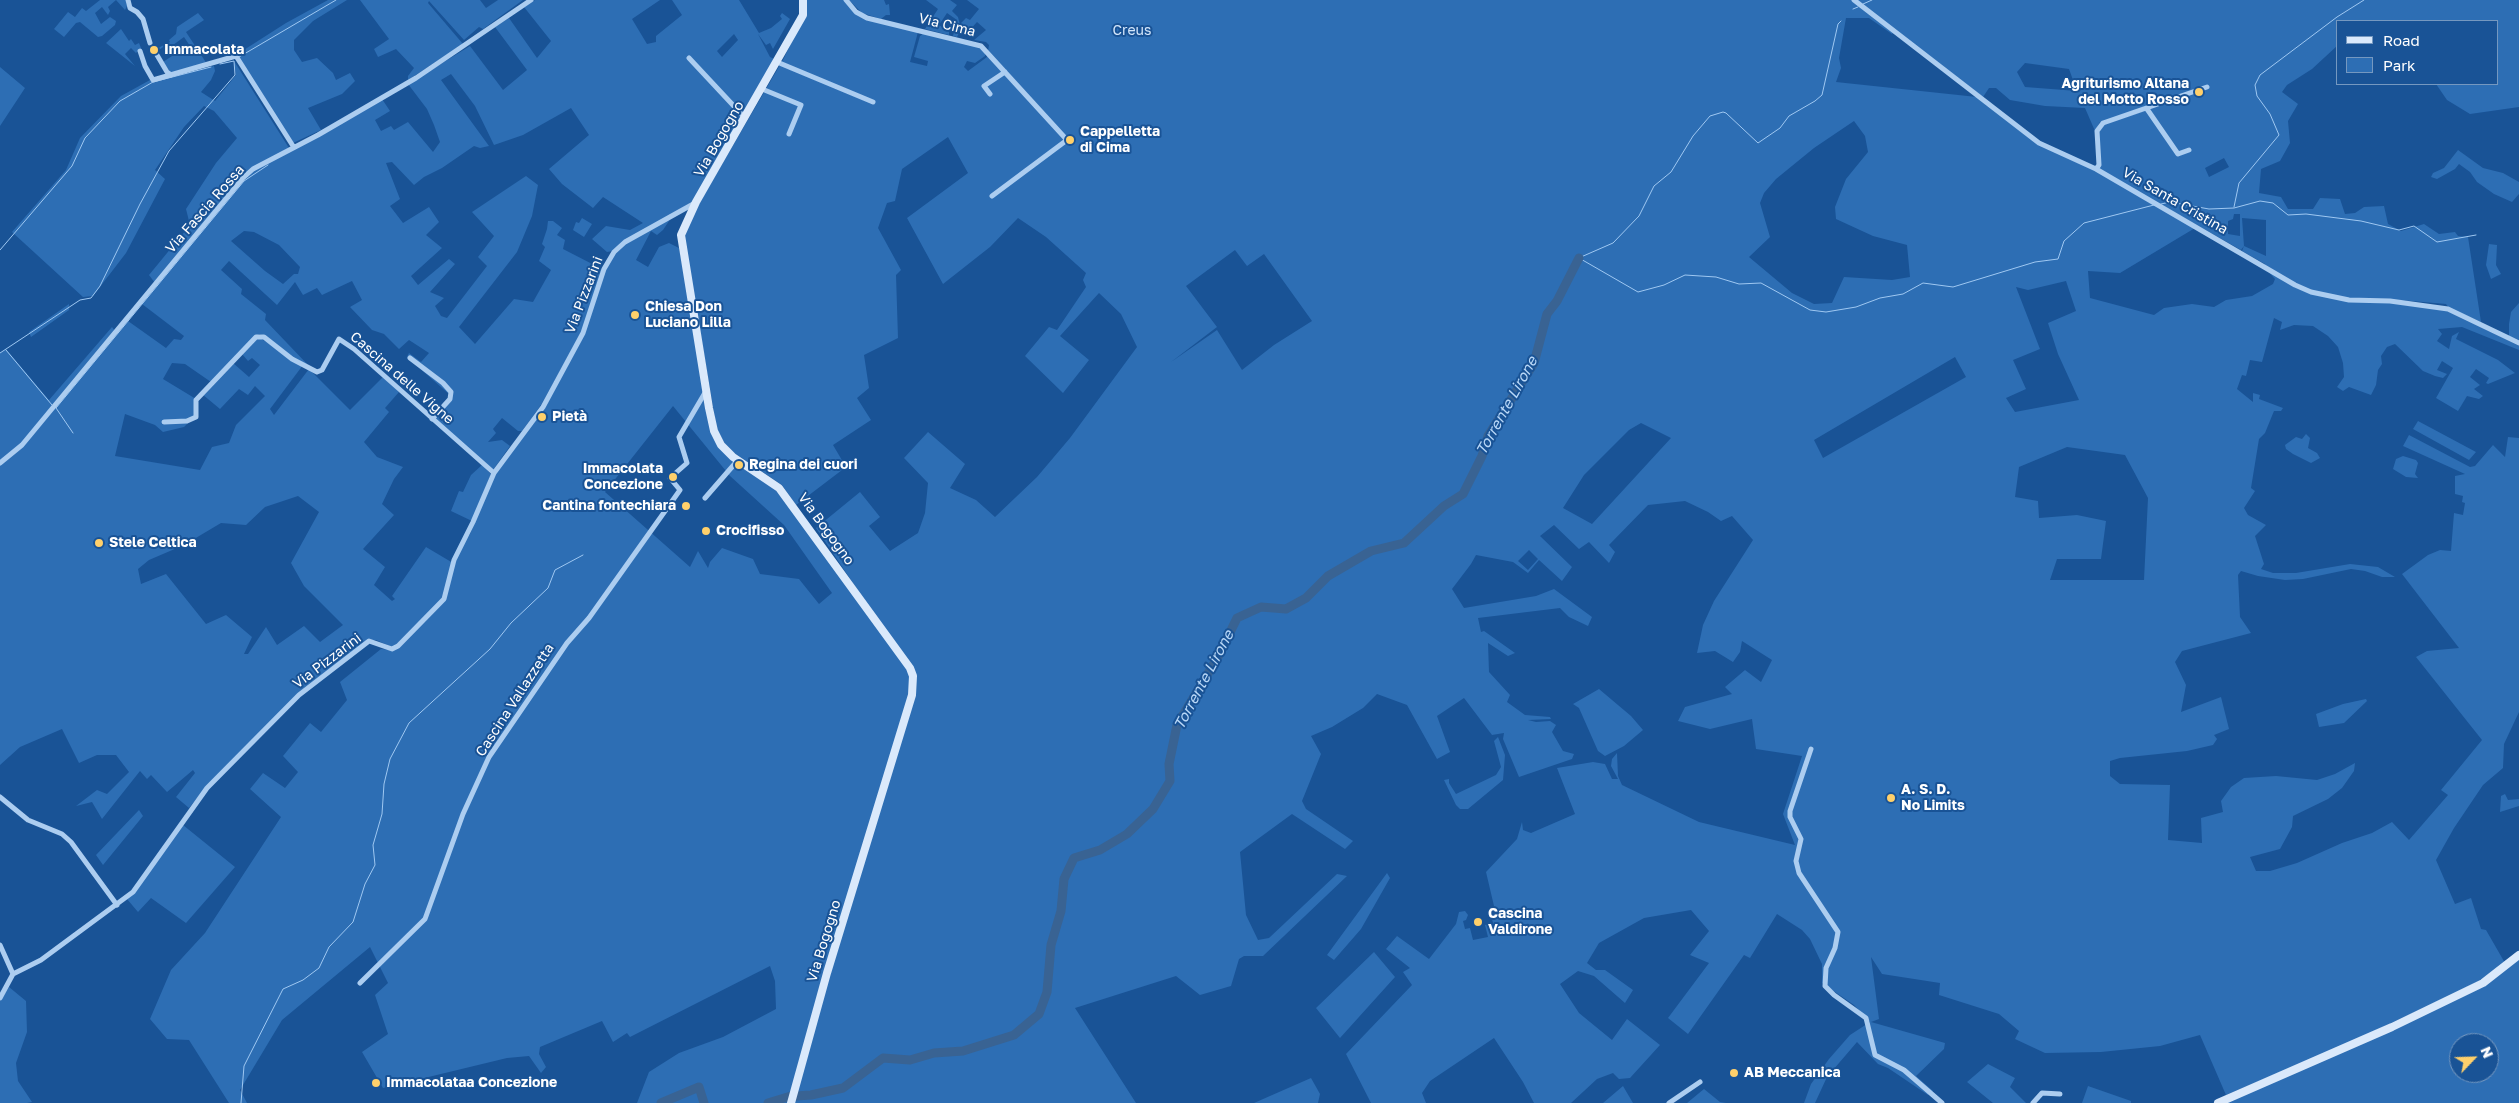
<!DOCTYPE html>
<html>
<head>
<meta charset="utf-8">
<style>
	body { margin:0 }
	#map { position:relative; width:2519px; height:1103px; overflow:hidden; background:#195396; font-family:"Golos Text",sans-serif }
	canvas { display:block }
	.legend { position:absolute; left:2336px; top:20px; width:162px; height:65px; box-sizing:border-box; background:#195396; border:1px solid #7598c0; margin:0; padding:6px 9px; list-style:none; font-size:15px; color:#fff }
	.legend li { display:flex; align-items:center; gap:10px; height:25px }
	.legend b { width:25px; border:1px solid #7598c0 }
	.north { position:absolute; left:2449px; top:1033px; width:50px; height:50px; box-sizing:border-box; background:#195396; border:1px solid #7598c0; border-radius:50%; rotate:66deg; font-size:14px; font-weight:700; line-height:20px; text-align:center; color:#fff }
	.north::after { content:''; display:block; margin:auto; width:18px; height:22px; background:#ffd06b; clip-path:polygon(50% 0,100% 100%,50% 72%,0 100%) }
</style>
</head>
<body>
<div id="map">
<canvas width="2519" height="1103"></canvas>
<ul class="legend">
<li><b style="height:6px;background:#dae9fb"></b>Road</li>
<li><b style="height:14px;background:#2d6eb4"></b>Park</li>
</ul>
<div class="north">N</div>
</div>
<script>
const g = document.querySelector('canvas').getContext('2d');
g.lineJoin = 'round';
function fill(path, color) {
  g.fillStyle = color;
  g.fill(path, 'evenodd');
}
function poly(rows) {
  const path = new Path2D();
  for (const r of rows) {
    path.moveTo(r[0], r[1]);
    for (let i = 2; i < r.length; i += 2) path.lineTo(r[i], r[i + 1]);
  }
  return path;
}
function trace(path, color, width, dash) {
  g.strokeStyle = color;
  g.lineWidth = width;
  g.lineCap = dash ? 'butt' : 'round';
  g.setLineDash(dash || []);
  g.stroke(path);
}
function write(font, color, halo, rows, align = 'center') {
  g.font = font + ' "Golos Text",sans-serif';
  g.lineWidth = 4;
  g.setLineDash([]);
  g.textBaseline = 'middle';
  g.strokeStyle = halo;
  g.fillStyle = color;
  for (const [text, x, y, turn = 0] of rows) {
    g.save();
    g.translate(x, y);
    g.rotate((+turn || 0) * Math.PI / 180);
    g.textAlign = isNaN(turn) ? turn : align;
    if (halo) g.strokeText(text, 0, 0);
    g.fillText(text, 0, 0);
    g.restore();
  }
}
fill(poly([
	[100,0,126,0,127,6,125,10,116,0,108,7,110,11,108,15,102,7,95,13,101,24,110,17,116,21,115,25,102,36,98,37,80,22,76,23,64,37,54,29,68,12,75,17,82,8,86,11],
	[328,0,347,0,313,21,294,40,294,50,302,62,317,58,333,73,336,80,350,73,355,81,342,94,308,108,321,130,293,143,236,55,286,23],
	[360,0,480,0,486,8,498,0,523,0,483,29,479,27,464,40,429,1,428,3,463,44,408,80,408,76,414,68,396,49,378,57,374,49,389,39],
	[535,0,660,0,632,19,647,44,656,42,656,36,682,15,672,0,739,0,759,33,771,28,782,19,780,16,782,13,790,19,773,49,770,43,766,45,758,34,770,57,774,59,693,201,613,251,607,252,592,239,606,226,630,230,643,223,603,197,593,208,562,184,549,169,589,135,571,108,523,135,494,145,475,106,451,74,441,80,489,146,480,148,474,146,442,168,424,177,414,185,392,162,386,163,400,199,390,206,403,223,429,207,439,222,426,235,442,248,411,276,418,285,449,259,455,264,430,292,444,298,435,306,441,316,447,318,487,266,478,257,494,236,472,212,526,176,538,185,532,216,517,252,459,327,475,344,514,299,533,302,551,270,539,261,545,247,542,244,547,229,548,221,553,221,562,228,557,235,565,240,563,249,602,269,584,328,541,405,522,431,518,431,502,418,493,429,496,433,488,442,502,440,510,446,493,470,435,419,450,395,407,357,409,353,421,362,429,353,409,340,399,349,384,334,372,330,350,307,362,300,352,281,322,295,317,288,303,295,295,282,277,305,229,261,221,270,242,289,241,294,266,314,265,320,308,365,293,358,266,336,259,334,211,382,185,364,172,363,163,379,196,399,197,414,184,427,163,432,155,425,125,414,115,456,200,470,212,447,229,443,236,425,265,396,255,386,248,395,239,389,220,409,202,394,233,363,249,377,260,365,252,358,248,361,242,354,255,339,260,338,303,365,270,409,274,415,309,369,350,410,383,377,399,392,385,408,389,412,364,442,377,457,403,467,394,479,382,504,394,515,363,549,385,567,374,585,392,601,395,599,392,596,426,547,453,563,443,599,396,645,392,647,376,640,368,640,304,688,206,787,189,808,176,797,195,773,193,770,167,792,151,775,147,779,140,771,102,819,92,802,76,806,97,790,107,794,129,772,116,755,97,755,79,763,62,729,20,747,0,765,0,353,6,349,49,400,112,327,115,331,128,321,166,348,174,339,181,340,184,336,142,304,244,180,254,170,382,99,390,111,375,120,381,131,391,126,394,130,408,122,433,152,440,142,434,125,427,109,408,84,470,46,503,90,527,70,495,27,509,18,537,58,551,41,524,7],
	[734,34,738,40,722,57,717,51],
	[244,231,254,232,279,245,300,267,298,274,294,274,283,284,265,271,231,241],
	[298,496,319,512,291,563,304,586,343,625,320,642,304,626,277,645,266,627,248,654,244,654,252,637,226,615,206,624,166,574,141,584,138,569,149,560,184,545,221,523,246,525,265,507],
	[806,0,845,0,860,17,918,32,910,62,927,66,928,61,914,57,920,36,924,33,975,45,986,52,985,56,975,63,967,61,964,67,968,71,987,57,989,45,986,42,974,40,986,30,977,22,966,34,963,34,961,23,966,18,970,20,979,9,967,0,2519,0,2519,107,2470,114,2447,100,2436,84,2498,84,2498,21,2338,21,2338,45,2312,69,2287,85,2282,92,2298,104,2288,121,2290,143,2280,161,2261,169,2259,193,2281,197,2288,209,2313,209,2320,198,2340,199,2345,214,2355,213,2364,207,2384,206,2388,224,2401,231,2424,224,2439,234,2455,232,2458,236,2468,237,2481,322,2449,308,2446,304,2400,300,2448,310,2519,346,2519,350,2462,327,2438,329,2442,334,2437,341,2449,349,2452,336,2459,332,2456,339,2498,360,2515,373,2488,384,2486,383,2489,378,2476,369,2470,377,2480,385,2474,389,2483,396,2479,399,2467,396,2458,411,2436,398,2453,368,2442,361,2437,370,2447,374,2443,378,2435,376,2423,371,2395,344,2387,347,2381,356,2382,364,2378,370,2376,385,2371,395,2349,387,2343,391,2337,387,2344,377,2343,363,2338,347,2328,336,2313,326,2294,325,2280,330,2282,322,2274,318,2262,362,2250,360,2246,376,2242,375,2237,389,2253,402,2253,393,2260,395,2259,399,2283,408,2281,411,2274,411,2265,433,2259,439,2251,488,2255,491,2244,508,2248,515,2266,525,2255,536,2264,564,2261,569,2273,573,2296,573,2350,564,2378,567,2395,577,2382,577,2365,571,2351,569,2303,579,2285,580,2258,576,2241,571,2238,575,2240,617,2251,633,2182,651,2175,662,2186,685,2181,712,2221,697,2229,729,2214,735,2217,739,2213,745,2187,751,2120,758,2110,761,2110,776,2120,784,2170,785,2168,840,2202,843,2201,818,2223,812,2221,801,2231,787,2244,778,2276,776,2317,780,2335,774,2355,763,2354,771,2342,788,2328,799,2293,816,2292,827,2280,849,2250,857,2256,871,2270,871,2297,863,2342,843,2372,833,2392,822,2409,840,2448,795,2441,790,2482,740,2416,657,2427,651,2459,648,2402,574,2428,555,2440,550,2451,551,2454,513,2463,515,2465,503,2462,502,2463,496,2455,494,2455,476,2465,474,2403,446,2409,435,2470,467,2475,466,2493,445,2505,457,2508,437,2519,438,2519,712,2504,744,2503,768,2483,785,2454,828,2436,860,2455,904,2471,898,2481,929,2486,930,2505,963,2477,982,2434,1003,2344,1045,2226,1095,2200,1035,2160,1046,2101,1052,2045,1053,2015,1039,2019,1031,1999,1014,1939,995,1940,983,1882,974,1871,957,1879,1019,1871,1022,1945,1043,1944,1049,1916,1076,1933,1091,1928,1095,1888,1068,1878,1064,1857,1042,1827,1077,1815,1103,1804,1103,1811,1084,1829,1059,1850,1035,1870,1022,1854,1005,1822,983,1822,964,1810,939,1802,930,1777,914,1750,958,1744,955,1688,1034,1668,1018,1709,963,1690,955,1709,931,1691,910,1644,918,1599,943,1587,963,1596,970,1605,970,1633,990,1625,1003,1594,976,1578,971,1560,984,1579,1013,1612,1040,1627,1019,1660,1045,1630,1078,1619,1079,1613,1073,1597,1079,1571,1103,1534,1103,1523,1082,1494,1038,1430,1081,1422,1093,1426,1103,1371,1103,1346,1054,1412,985,1403,972,1410,968,1386,949,1397,936,1429,959,1456,924,1459,912,1465,911,1468,915,1466,920,1463,921,1465,929,1470,928,1473,940,1488,937,1485,925,1493,923,1489,909,1494,906,1486,872,1517,839,1522,822,1523,830,1531,833,1575,814,1557,768,1593,762,1605,764,1612,779,1618,779,1611,766,1612,759,1617,753,1618,776,1622,785,1699,822,1795,845,1783,814,1802,756,1756,749,1752,719,1710,729,1678,721,1685,707,1732,694,1725,687,1745,670,1761,682,1772,660,1742,641,1740,652,1733,662,1715,651,1697,653,1703,625,1714,601,1753,540,1732,516,1721,521,1708,512,1685,501,1648,505,1609,545,1615,552,1609,563,1589,542,1579,549,1554,525,1540,536,1572,567,1562,581,1539,560,1528,573,1513,562,1476,555,1471,564,1452,589,1464,608,1536,596,1554,589,1592,617,1588,626,1569,617,1560,608,1478,618,1481,632,1484,631,1515,653,1508,656,1488,643,1489,672,1510,695,1507,702,1525,715,1550,717,1551,719,1528,720,1536,722,1550,721,1556,725,1552,732,1563,751,1574,754,1572,759,1519,777,1503,739,1504,733,1492,735,1464,698,1437,716,1450,752,1437,759,1407,705,1377,694,1363,708,1332,727,1311,736,1321,754,1302,801,1306,809,1353,841,1345,849,1292,814,1240,852,1246,915,1258,940,1269,938,1337,874,1347,876,1263,956,1244,956,1239,959,1231,986,1200,995,1176,976,1075,1008,1136,1103,637,1103,649,1072,679,1053,723,1037,776,1009,775,981,770,966,630,1037,627,1033,613,1042,602,1021,540,1047,539,1054,546,1067,541,1073,529,1056,507,1058,383,1088,362,1052,388,1034,375,995,388,983,370,947,282,1020,240,1090,247,1103,229,1103,189,1040,167,1039,150,1019,171,970,205,933,281,817,250,789,263,773,285,788,298,772,283,756,310,723,321,732,347,700,340,682,381,649,392,650,444,599,460,548,470,534,495,474,543,408,584,333,606,268,615,253,627,242,671,218,663,230,657,235,651,231,636,260,648,267,659,247,669,243,679,248,719,445,773,487,865,601,816,528,860,492,880,517,869,526,890,551,918,533,925,513,928,483,904,458,928,432,965,464,950,488,976,500,995,517,1037,477,1070,438,1137,347,1121,314,1099,293,1060,336,1089,360,1063,393,1025,356,1049,327,1057,330,1086,287,1083,280,1086,273,1046,237,1018,218,990,247,943,284,907,218,968,173,948,137,902,169,895,201,887,203,878,228,901,270,896,275,898,338,864,355,869,388,857,398,871,420,833,445,846,467,796,505,782,485,727,448,717,430,684,238,686,226,784,58,806,12],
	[1846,18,1869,18,1892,34,1895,30,1983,97,1989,88,1996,88,2010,100,2045,106,2085,108,2095,131,2100,122,2148,108,2179,156,2147,110,2104,124,2098,132,2098,169,2241,250,2244,246,2242,251,2265,264,2264,267,2275,279,2273,284,2252,296,2226,300,2214,307,2192,304,2164,308,2154,315,2090,298,2088,271,2120,273,2195,228,2095,170,2026,135,1977,97,1836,82,1841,68,1839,58],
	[2025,63,2069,69,2077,91,2025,87,2017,72],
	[1854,121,1865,136,1868,152,1846,179,1835,207,1836,219,1873,236,1907,245,1910,277,1892,280,1844,277,1832,303,1814,304,1792,293,1749,257,1770,237,1760,203,1764,193,1776,179,1814,148],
	[2224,158,2229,167,2209,177,2205,168],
	[2234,214,2240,214,2240,236,2228,234,2228,221,2233,219],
	[2242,218,2266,220,2266,256,2244,246],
	[1235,250,1247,266,1264,254,1312,321,1274,345,1242,370,1217,330,1171,362,1217,327,1186,286],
	[2066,281,2076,311,2048,323,2058,354,2079,400,2015,412,2006,398,2026,389,2013,360,2040,349,2016,287,2028,290],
	[1955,357,1966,377,1823,458,1814,440],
	[673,406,730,476,784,525,832,593,819,604,799,579,760,574,753,559,722,548,710,562,708,568,698,551,690,567,605,492],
	[1641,423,1671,438,1592,524,1563,508,1584,475,1629,430],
	[2067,447,2125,455,2148,498,2144,580,2050,580,2057,559,2101,559,2106,521,2077,515,2039,518,2038,501,2015,497,2019,467],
	[1529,550,1538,559,1528,570,1518,561],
	[849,0,884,0,886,5,889,4,890,15,886,15,881,19,862,13],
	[926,0,950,0,957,5,952,11,958,17,961,29,957,37,953,36,957,20,947,13,939,25,949,32,949,35,925,29,938,9],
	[198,13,204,20,186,32,207,64,171,73,163,62,172,56,172,50,180,54,190,46,184,37,169,48,166,45,159,50,154,50,170,42,169,40,176,34,177,27],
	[121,29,129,41,131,39,135,45,139,43,141,48,136,53,131,48,125,54,135,66,106,43],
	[234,61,289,148,253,168,155,283,149,275,190,225,186,209,216,163,237,138,214,111,204,106,184,127,155,170,165,179,126,253,93,296,83,297,12,232,66,170,80,138,121,96,150,80,152,82,214,66,215,71,211,80,201,92,215,101,236,75],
	[0,67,25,88,0,126],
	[2458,150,2483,168,2503,173,2519,182,2519,194,2512,202,2494,194,2477,182,2470,172,2459,164,2455,169,2437,179,2431,177,2433,173,2444,168],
	[582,218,592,224,584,237,573,230,576,222,579,223],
	[2489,244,2497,245,2496,265,2501,274,2491,279,2486,265],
	[2519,303,2519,340,2509,336,2509,324,2511,312],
	[69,304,69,310,31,337,29,332],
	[2418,421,2476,452,2469,460,2413,429],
	[2306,434,2310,438,2308,448,2317,453,2320,458,2311,463,2293,454,2286,449,2285,445,2296,437,2302,439],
	[2403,456,2416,460,2418,463,2415,474,2418,478,2406,477,2393,469,2396,459],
	[482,465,491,474,472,521,451,511,459,491,463,492,471,475],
	[1599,689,1631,716,1643,730,1624,746,1605,756,1598,751,1579,708,1573,704],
	[2366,699,2367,701,2344,723,2319,727,2316,714,2343,704],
	[1498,737,1505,755,1503,780,1468,809,1460,809,1456,805,1444,780,1449,779,1449,783,1456,794,1496,775,1501,767,1494,741],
	[2505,794,2508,800,2519,799,2519,806,2500,812,2501,796],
	[139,810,143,816,103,865,96,855],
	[183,825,235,867,186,923,151,898,138,912,127,899],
	[1387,873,1390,878,1361,929,1334,960,1327,955],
	[1374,952,1395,977,1340,1038,1316,1008],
	[2519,957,2519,1103,2224,1103,2421,1016],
	[2459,1043,2489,1043,2489,1073,2459,1073],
	[9,987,26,1001,27,1032,16,1063,18,1081,32,1102,27,1103,0,1103,0,1001],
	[1988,1064,2015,1078,2010,1087,2026,1103,1993,1103,1967,1082],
	[1311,1078,1320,1094,1318,1103,1254,1103],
	[1623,1086,1633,1103,1603,1103],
	[2088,1086,2131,1101,2131,1103,2082,1103],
	[1704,1089,1720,1102,1726,1103,1687,1103]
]), '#2d6eb4');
trace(poly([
	[1863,4,1872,0],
	[1853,9,1858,7],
	[239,57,336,0],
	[2161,204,2170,202,2209,209,2234,208,2260,201,2273,203,2288,215,2306,214,2361,221,2399,230,2414,226,2437,242,2476,235],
	[2234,207,2239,183,2279,135,2270,114,2257,96,2255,85,2260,75,2337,17,2364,0],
	[0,250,72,166,85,138,120,101,153,82,211,67],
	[1581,257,1613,243,1639,216,1654,186,1671,172,1693,136,1710,116,1723,112,1726,113,1758,143,1780,128,1789,116,1815,101,1822,95,1838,24,1841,21],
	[1579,258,1638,292,1664,285,1685,275,1716,277,1739,284,1761,283,1810,310,1826,312,1856,307,1880,298,1903,294,1923,283,1953,287,2035,262,2058,259,2064,241,2084,223,2154,205],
	[6,350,52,405],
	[0,353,80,300,91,298,100,286,140,204,169,151,235,75,234,61,220,64],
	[73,433,56,408,244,181,268,165],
	[241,1103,244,1066,283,989,303,980,319,968,329,947,353,922,365,884,375,865,373,845,382,814,384,784,390,759,409,723,490,649,511,623,548,588,555,570,583,555]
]), '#9fc8f2', 1);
trace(poly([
	[796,1096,811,1095,843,1088,883,1058,910,1060,934,1053,963,1051,1014,1035,1039,1014,1047,992,1051,945,1061,911,1064,879,1074,858,1100,850,1127,834,1153,809,1170,781,1169,764,1177,725,1219,655,1237,618,1261,607,1286,609,1306,598,1328,576,1371,551,1404,543,1444,506,1463,494,1482,456,1488,436,1534,363,1547,314,1557,301,1579,258],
	[661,1103,699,1087,704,1103],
	[768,1103,791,1096]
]), '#396393', 9);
trace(poly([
	[128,0,130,8,137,12,143,19,150,43],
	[846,0,856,12,867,18,981,46,1067,140,992,196],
	[1854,0,2039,143,2096,169,2295,285,2311,292,2349,300,2390,301,2448,309,2519,343],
	[154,50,167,72,171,75],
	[140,51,145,66,153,80,236,56,293,146],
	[689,58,745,118],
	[777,62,873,102],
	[762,89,801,105,789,134],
	[990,94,984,86,1005,72],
	[2147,109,2178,154,2189,150],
	[2096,169,2099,165,2097,131,2103,123,2207,87],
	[410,358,443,383,451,392,450,399,432,419],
	[164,422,187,421,196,417,196,400,256,337,264,337,292,359,317,372,322,370,339,339,354,349,494,473],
	[0,463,22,445,243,178,253,169,318,135,416,78,531,0],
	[705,498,738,460],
	[1811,749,1790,811,1790,817,1801,839,1796,861,1799,873,1838,932,1835,948,1826,968,1825,986,1834,995,1866,1018,1875,1055,1904,1070,1942,1103],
	[0,797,28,820,62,834,71,842,117,905],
	[0,945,13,974],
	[13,974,41,960,133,892,207,788,299,695,369,641,392,649,398,646,444,599,454,560,473,522,494,473,543,407,583,333,604,269,614,252,625,242,695,203],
	[360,983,425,919,463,814,489,757,567,643,589,618,680,490,670,478,687,463,679,437,706,391],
	[0,998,13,974],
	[1669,1103,1700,1082],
	[2033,1103,2042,1093,2060,1094]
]), '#accdf0', 5);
trace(poly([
	[791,1103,827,973,912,695,913,676,910,668,779,488,733,457,721,445,714,431,709,408,681,235,696,202,803,15,803,0],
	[2218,1103,2392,1027,2483,983,2519,955]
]), '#dae9fb', 8);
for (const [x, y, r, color] of [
	[154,50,5,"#ffd06b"],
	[2199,92,5,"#ffd06b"],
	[1070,140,5,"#ffd06b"],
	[635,315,5,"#ffd06b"],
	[542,417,5,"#ffd06b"],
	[739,465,5,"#ffd06b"],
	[673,477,5,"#ffd06b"],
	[686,506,5,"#ffd06b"],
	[706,531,5,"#ffd06b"],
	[99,543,5,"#ffd06b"],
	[1891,798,5,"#ffd06b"],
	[1478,922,5,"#ffd06b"],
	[1734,1073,5,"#ffd06b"],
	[376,1083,5,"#ffd06b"]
]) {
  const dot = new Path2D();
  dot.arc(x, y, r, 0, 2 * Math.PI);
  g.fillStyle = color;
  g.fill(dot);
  trace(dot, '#195396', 2);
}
write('14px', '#fff', '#195396', [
	["Via Cima",947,25,14],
	["Via Bogogno",719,139,-60],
	["Via Santa Cristina",2175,201,30],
	["Via Fascia Rossa",205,209,-49],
	["Via Pizzarini",584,295,-69],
	["Cascina delle Vigne",402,378,41],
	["Via Bogogno",826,529,54],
	["Via Pizzarini",327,661,-37],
	["Cascina Vallazzetta",515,700,-57],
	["Via Bogogno",824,941,-73]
]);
write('14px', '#d3e6fb', '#195396', [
	["Creus",1132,31]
]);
write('bold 14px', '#fff', '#195396', [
	["Immacolata",164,50],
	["Agriturismo Altana",2189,84,"right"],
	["del Motto Rosso",2189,100,"right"],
	["Cappelletta",1080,132],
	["di Cima",1080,148],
	["Chiesa Don",645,307],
	["Luciano Lilla",645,323],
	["Pietà",552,417],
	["Regina dei cuori",749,465],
	["Immacolata",663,469,"right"],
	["Concezione",663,485,"right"],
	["Cantina fontechiara",676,506,"right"],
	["Crocifisso",716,531],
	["Stele Celtica",109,543],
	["A. S. D.",1901,790],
	["No Limits",1901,806],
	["Cascina",1488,914],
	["Valdirone",1488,930],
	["AB Meccanica",1744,1073],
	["Immacolataa Concezione",386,1083]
], 'left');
write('italic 15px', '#b8d7f7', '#195396', [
	["Torrente Lirone",1507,406,-61],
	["Torrente Lirone",1204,680,-62]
]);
</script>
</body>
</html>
